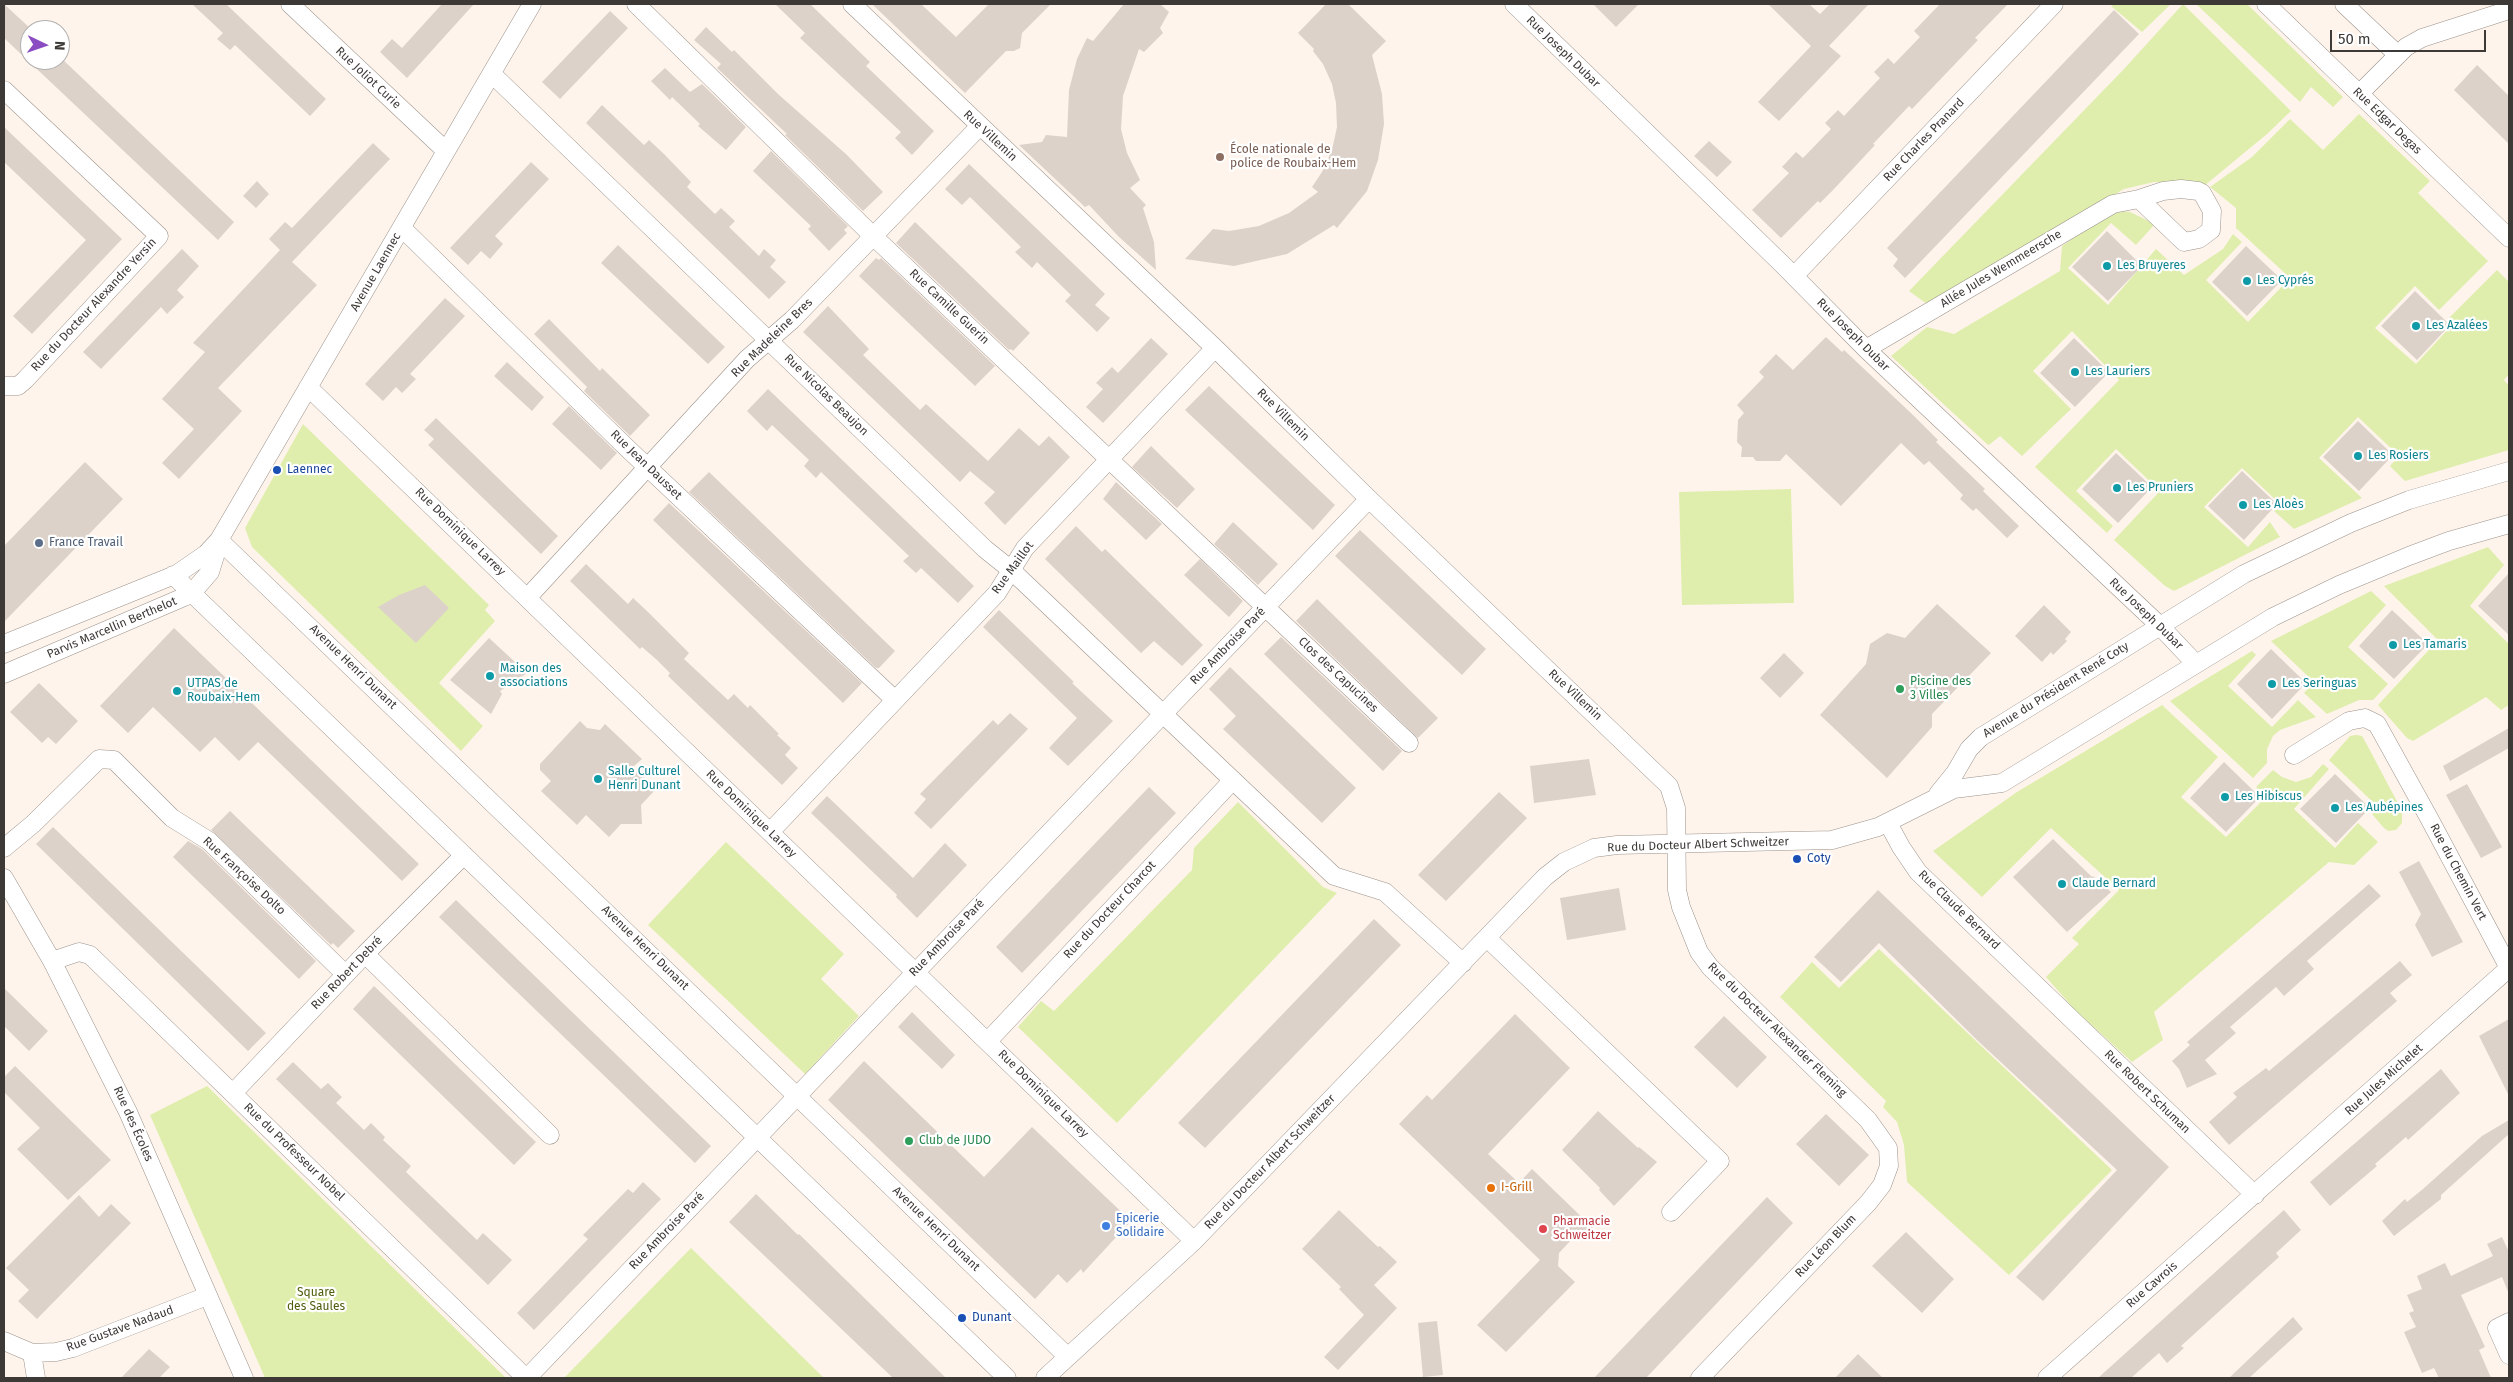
<!DOCTYPE html>
<html>
<head>
<meta charset="utf-8">
<style>
	body { margin:0 }
	#map { position:relative; width:2513px; height:1382px; overflow:hidden; background:#fef4ec; font-family:"Fira Sans",sans-serif }
	canvas { display:block }
	.frame { position:absolute; inset:0; border:5px solid #3d3936; pointer-events:none }
	.north { position:absolute; left:20px; top:20px; width:50px; height:50px; box-sizing:border-box; background:#fff; border:1px solid #b1b0af; border-radius:50%; rotate:93deg; font-size:14px; font-weight:700; line-height:20px; text-align:center; color:#3d3936 }
	.north::after { content:''; display:block; margin:auto; width:18px; height:22px; background:#8b4cc1; clip-path:polygon(50% 0,100% 100%,50% 72%,0 100%) }
	.scale { position:absolute; left:2330px; top:30px; width:156px; height:22px; box-sizing:border-box; border:2px solid #3d3936; border-top:0; padding-left:6px; font-size:15px; line-height:18px; white-space:nowrap; color:#3d3936; -webkit-text-stroke:4px #fff; paint-order:stroke }
</style>
</head>
<body>
<div id="map">
<canvas width="2513" height="1382"></canvas>
<div class="frame"></div>
<div class="north">N</div>
<div class="scale">50 m</div>
</div>
<script>
const g = document.querySelector('canvas').getContext('2d');
g.lineJoin = 'round';
function fill(path, color) {
  g.fillStyle = color;
  g.fill(path, 'evenodd');
}
function poly(rows) {
  const path = new Path2D();
  for (const r of rows) {
    path.moveTo(r[0], r[1]);
    for (let i = 2; i < r.length; i += 2) path.lineTo(r[i], r[i + 1]);
  }
  return path;
}
function trace(path, color, width, dash) {
  g.strokeStyle = color;
  g.lineWidth = width;
  g.lineCap = dash ? 'butt' : 'round';
  g.setLineDash(dash || []);
  g.stroke(path);
}
function write(font, color, halo, rows, align = 'center') {
  g.font = font + ' "Fira Sans",sans-serif';
  g.lineWidth = 4.5;
  g.setLineDash([]);
  g.textBaseline = 'middle';
  g.strokeStyle = halo;
  g.fillStyle = color;
  for (const [text, x, y, turn = 0] of rows) {
    g.save();
    g.translate(x, y);
    g.rotate((+turn || 0) * Math.PI / 180);
    g.textAlign = isNaN(turn) ? turn : align;
    if (halo) g.strokeText(text, 0, 0);
    g.fillText(text, 0, 0);
    g.restore();
  }
}
fill(poly([
	[2114,4,2171,4,2142,32,2111,6],
	[2183,4,2291,111,2267,134,2204,186,2184,182,2154,182,2124,189,1927,304,1909,291,2124,69],
	[2196,4,2247,4,2343,97,2333,107,2311,87,2300,102],
	[2359,114,2430,181,2418,193,2488,261,2439,310,2415,286,2375,328,2416,364,2452,325,2448,319,2497,270,2509,282,2509,374,2504,380,2509,386,2509,450,2405,481,2390,466,2399,456,2358,417,2319,458,2362,498,2294,529,2274,511,2280,504,2242,468,2204,507,2248,547,2270,522,2280,537,2174,591,2165,586,2114,540,2160,491,2116,449,2076,491,2113,526,2107,533,2035,467,2119,380,2072,331,2033,371,2071,409,2022,456,2000,436,1989,445,1987,444,1891,356,1927,327,1954,334,2060,271,2062,246,2103,218,2122,211,2130,212,2155,224,2136,245,2111,223,2068,268,2108,305,2156,249,2184,275,2223,249,2233,234,2242,242,2206,280,2248,322,2290,278,2236,228,2236,208,2210,187,2252,157,2290,119,2323,150],
	[303,424,489,605,485,610,495,621,439,683,483,726,461,751,252,547,245,528],
	[1791,489,1794,603,1682,605,1679,492],
	[2488,547,2504,565,2470,606,2509,644,2509,705,2501,710,2486,697,2413,741,2407,738,2378,705,2438,640,2384,586],
	[2371,591,2386,605,2348,647,2388,684,2373,700,2359,700,2327,714,2304,693,2314,682,2271,641],
	[2252,651,2256,655,2228,686,2272,727,2298,700,2316,717,2280,730,2273,736,2267,749,2267,763,2253,778,2170,701],
	[2162,705,2218,757,2181,797,2226,837,2266,797,2256,787,2273,770,2282,777,2296,782,2311,777,2323,764,2329,769,2294,809,2335,848,2358,823,2378,842,2354,865,2329,862,2154,1012,2163,1040,2132,1062,2075,1010,2046,977,2079,944,2072,938,2119,890,2051,828,1982,897,1933,851,2017,792],
	[2356,735,2362,736,2365,741,2402,811,2402,823,2396,830,2388,831,2383,827,2372,814,2379,808,2329,760,2350,736],
	[1238,802,1323,887,1337,893,1117,1123,1018,1027,1041,1001,1054,1011,1192,870,1194,848],
	[726,842,844,954,821,979,859,1016,805,1074,648,925],
	[1879,949,2112,1170,2009,1275,1907,1182,1904,1145,1897,1122,1883,1107,1886,1101,1780,997,1812,962,1839,988],
	[207,1086,506,1378,265,1378,150,1115],
	[691,1248,824,1378,564,1378]
]), '#dfeeac');
fill(poly([
	[4,4,32,30,30,60,60,60,60,57,234,222,218,240,4,38],
	[192,4,226,4,326,99,310,116,235,45,230,50,217,39,223,33],
	[442,4,474,4,407,78,380,52,392,39,402,48],
	[775,4,810,4,870,62,866,66,934,131,912,155,895,138,901,132,800,38,805,33],
	[872,4,921,4,956,37,989,4,1051,4,1022,33,1020,48,1014,51,1006,51,965,93],
	[1124,4,1160,4,1169,12,1160,28,1163,33,1144,52,1139,49,1123,96,1121,129,1127,153,1140,180,1130,188,1146,205,1143,208,1154,242,1156,270,1119,237,1089,205,1085,207,1019,145,1042,142,1046,135,1067,137,1069,90,1077,59,1087,38,1093,41],
	[1326,4,1348,4,1386,41,1372,55,1382,94,1384,124,1378,160,1367,191,1337,228,1334,225,1287,254,1234,266,1185,259,1213,229,1229,231,1259,226,1289,213,1318,192,1312,187,1322,172,1332,150,1337,127,1336,103,1332,84,1323,64,1313,51,1314,49,1298,33],
	[1593,4,1639,4,1616,27],
	[1768,4,1809,4,1820,14,1830,4,1869,4,1829,46,1841,56,1779,121,1758,102,1811,46],
	[1940,4,2008,4,1975,38,1978,40,1912,109,1909,106,1873,144,1875,145,1834,189,1820,203,1818,201,1781,238,1752,210,1789,173,1782,167,1796,152,1803,158,1831,129,1825,123,1838,110,1844,116,1880,78,1874,72,1888,58,1894,64,1920,37,1914,31],
	[2114,10,2139,34,1905,278,1893,266,1898,259,1887,248],
	[610,11,628,28,560,99,542,82],
	[706,27,732,52,734,50,778,94,847,155,883,192,863,211,785,135,787,134,717,68,721,64,694,40],
	[2477,65,2509,96,2509,144,2454,90],
	[665,68,690,92,702,84,746,127,726,150,698,126,700,124,672,97,670,100,651,81],
	[602,105,644,145,649,140,664,154,691,182,687,187,715,214,721,208,735,221,729,227,759,256,764,249,776,260,770,267,786,282,769,299,586,123],
	[4,127,122,239,32,334,13,316,86,240,4,162],
	[1709,141,1732,162,1717,177,1694,156],
	[373,143,390,159,292,262,317,285,218,388,242,411,179,479,162,463,194,429,162,399,205,352,193,343,280,250,269,239,285,222,292,228],
	[771,151,848,226,844,230,847,233,829,251,808,229,811,226,753,171],
	[531,162,549,179,495,236,503,244,490,259,481,251,468,265,450,248],
	[969,164,1105,294,1095,305,1110,318,1097,332,1065,301,1071,295,1037,262,1032,268,1015,252,1021,247,970,197,962,205,945,189],
	[257,181,269,194,256,208,243,196],
	[915,222,1030,333,1013,351,1011,349,1009,350,896,243],
	[2107,231,2142,266,2108,301,2072,267],
	[618,245,725,347,708,364,601,263],
	[2246,246,2282,280,2247,316,2212,282],
	[182,249,199,266,177,290,184,297,167,314,161,307,101,369,83,352],
	[876,258,879,260,881,258,995,366,975,386,859,276],
	[2415,291,2450,325,2417,360,2381,326],
	[445,298,465,316,410,374,416,379,402,393,396,387,383,401,365,384],
	[828,306,869,349,863,355,920,410,926,404,988,461,1019,428,1039,446,1049,436,1070,457,1005,525,984,503,995,492,970,471,960,482,803,332],
	[549,319,600,371,602,368,650,415,630,436,584,391,587,387,534,334],
	[1826,337,1842,352,1844,350,1913,415,1938,440,1936,442,1985,489,1983,491,2019,526,2007,538,1976,508,1973,511,1960,499,1963,495,1929,461,1924,465,1901,443,1841,506,1786,454,1780,461,1756,461,1753,457,1741,457,1742,447,1737,442,1738,420,1744,413,1737,405,1764,377,1759,372,1776,354,1793,370],
	[1151,338,1168,354,1103,423,1086,407,1103,389,1096,383,1112,367,1118,373],
	[2074,338,2109,372,2075,407,2040,373],
	[507,362,544,397,532,411,494,376],
	[1209,386,1335,505,1313,530,1185,410],
	[768,389,974,586,958,603,921,568,916,573,903,561,909,556,821,472,816,478,804,466,809,460,772,425,767,431,747,411],
	[569,406,617,453,601,470,552,424],
	[436,418,558,536,541,554,428,445,434,439,424,430],
	[2358,421,2393,455,2359,491,2323,457],
	[1151,446,1195,489,1177,508,1132,467],
	[2116,453,2152,487,2118,523,2082,489],
	[85,462,123,499,4,622,4,546],
	[2242,471,2277,504,2244,540,2208,506],
	[709,472,895,651,879,668,876,668,689,492],
	[1116,482,1162,524,1146,540,1103,499],
	[669,503,862,683,843,703,653,520],
	[1233,522,1278,564,1258,585,1214,544],
	[1076,526,1102,552,1105,549,1203,645,1182,666,1154,641,1141,653,1045,559],
	[1360,530,1486,649,1462,675,1335,556],
	[1200,559,1243,601,1229,617,1184,575],
	[586,564,628,604,633,598,648,612,689,653,684,659,728,700,734,694,748,708,750,705,779,734,777,735,791,748,785,755,798,768,782,785,668,676,670,673,657,660,642,647,640,649,570,581],
	[2509,573,2509,635,2478,606],
	[425,585,449,608,416,643,378,607,399,595],
	[1317,599,1438,718,1418,738,1296,621],
	[1937,604,1991,653,1932,714,1932,727,1887,778,1820,715,1866,664,1870,644,1887,633,1905,638],
	[2044,605,2071,632,2065,639,2067,641,2053,655,2051,652,2042,662,2015,636],
	[999,610,1074,682,1072,683,1113,721,1068,766,1049,748,1077,718,983,627],
	[2392,610,2428,644,2394,679,2359,646],
	[174,628,419,864,402,881,258,742,239,761,215,737,200,752,153,707,128,733,100,706],
	[1281,637,1402,751,1383,771,1264,654],
	[489,638,527,673,500,691,502,694,491,714,450,680],
	[2271,649,2306,683,2272,719,2237,684],
	[1784,653,1804,673,1780,698,1760,678],
	[1230,667,1356,788,1322,823,1223,729,1236,716,1209,689],
	[39,683,78,721,56,744,48,737,42,743,10,712],
	[1010,713,1028,729,931,829,914,813,926,799,920,794,993,720,998,725],
	[580,721,587,728,600,730,605,724,642,759,633,767,656,789,641,805,642,824,621,824,609,837,586,815,577,825,541,791,551,781,540,770,540,764],
	[2509,728,2509,748,2450,781,2443,766],
	[1589,759,1596,795,1534,803,1530,766],
	[2224,762,2260,797,2226,832,2190,798],
	[2335,774,2370,808,2336,843,2300,809],
	[2467,784,2502,847,2481,858,2446,795],
	[1149,787,1176,813,1022,973,996,947],
	[1499,792,1527,818,1446,901,1418,875],
	[827,796,913,878,945,843,967,865,917,918,896,897,897,895,811,813],
	[230,811,355,931,338,948,333,943,331,945,211,830],
	[53,827,266,1033,248,1051,36,844],
	[2053,839,2092,877,2093,876,2111,892,2067,932,2013,877],
	[188,841,202,849,316,961,299,979,173,857],
	[2419,861,2463,942,2432,957,2415,925,2421,914,2399,872],
	[2369,884,2381,896,2307,961,2314,969,2284,996,2276,987,2230,1027,2236,1033,2205,1060,2217,1074,2187,1088,2179,1069,2172,1061,2190,1045,2187,1042],
	[1619,888,1626,930,1567,940,1560,898],
	[1878,890,2169,1167,2043,1301,2016,1277,2117,1170,1977,1040,1879,943,1841,982,1814,957],
	[456,900,711,1146,695,1163,439,917],
	[1374,919,1401,945,1205,1148,1178,1123],
	[2400,961,2412,975,2390,993,2397,1001,2229,1145,2209,1122,2237,1097,2233,1093,2266,1068,2269,1071],
	[374,986,536,1142,514,1165,353,1009],
	[4,988,48,1031,29,1051,4,1026],
	[912,1012,955,1055,942,1069,898,1027],
	[1515,1014,1570,1068,1488,1154,1519,1183,1532,1169,1593,1228,1579,1241,1574,1237,1559,1253,1558,1266,1575,1282,1506,1352,1477,1325,1540,1260,1399,1124,1427,1095,1432,1100],
	[1724,1016,1767,1057,1737,1088,1694,1047],
	[2509,1019,2509,1096,2479,1036],
	[864,1061,984,1177,1032,1127,1131,1221,1083,1273,1081,1269,1067,1283,1058,1274,1035,1299,828,1100],
	[293,1062,321,1089,328,1083,342,1097,336,1103,364,1130,371,1123,385,1137,383,1140,411,1166,406,1172,477,1240,483,1233,512,1260,488,1285,276,1079],
	[15,1066,111,1160,68,1200,17,1149,40,1128,4,1092,4,1077],
	[2441,1069,2460,1093,2408,1140,2406,1137,2375,1164,2377,1166,2330,1206,2310,1182],
	[1598,1111,1638,1148,1639,1147,1657,1162,1614,1206,1599,1190,1600,1188,1562,1150],
	[1826,1114,1869,1155,1839,1186,1796,1144],
	[2509,1120,2509,1134,2441,1195,2441,1199,2394,1236,2382,1221,2405,1199,2407,1202,2423,1189,2482,1136],
	[643,1182,661,1199,534,1330,517,1313,588,1239,583,1235,628,1189,633,1193],
	[756,1194,798,1235,799,1234,946,1378,893,1378,729,1222],
	[79,1195,99,1217,111,1204,131,1223,37,1319,18,1301,29,1290,6,1268],
	[1767,1197,1793,1223,1646,1378,1594,1378],
	[1339,1210,1378,1247,1380,1246,1397,1262,1374,1285,1397,1308,1338,1370,1324,1357,1364,1315,1339,1289,1341,1287,1302,1249],
	[2284,1210,2301,1230,2276,1253,2279,1257,2181,1346,2184,1348,2167,1363,2159,1353,2131,1378,2098,1378],
	[1906,1232,1954,1279,1922,1313,1872,1266],
	[2502,1237,2508,1250,2509,1249,2509,1294,2502,1277,2461,1295,2485,1347,2479,1350,2491,1378,2439,1378,2434,1368,2422,1373,2404,1332,2416,1327,2409,1313,2414,1311,2407,1295,2422,1289,2417,1276,2445,1263,2451,1276,2493,1256,2487,1244],
	[2293,1317,2303,1329,2249,1378,2229,1378],
	[1437,1321,1443,1375,1423,1377,1418,1323],
	[149,1349,170,1367,159,1378,121,1378],
	[1858,1354,1883,1378,1835,1378]
]), '#dcd2ca');
const minor = poly([
	[290,4,446,151],
	[636,4,873,236,1409,743],
	[852,4,1215,348,1369,499,1669,786,1676,808,1677,890,1681,907,1699,952,1710,967,1868,1120,1888,1148,1889,1166,1882,1185,1868,1203,1700,1378],
	[1514,4,1782,264,1866,349,2159,625,2195,663],
	[2266,4,2509,238],
	[2344,4,2398,55],
	[492,74,985,549,1010,569,1334,876,1385,892,1463,963],
	[4,90,159,236,25,380,18,386,4,386],
	[2359,94,2406,47,2422,38,2509,10],
	[402,228,627,448,894,699],
	[1794,276,2054,4],
	[1866,349,2113,204,2139,199,2163,191,2181,189,2198,191,2202,193,2212,211,2211,230,2199,239,2184,242,2139,199],
	[308,387,1194,1241],
	[219,540,1068,1357],
	[173,575,1007,1378],
	[528,597,747,359,792,320,980,126],
	[4,644,177,574,206,554,219,540,532,4],
	[4,674,184,597,197,587,210,572,219,543],
	[2294,755,2349,721,2365,718,2377,724,2429,818,2509,968],
	[1938,794,1955,773,1969,749,1981,737,2244,574,2351,523,2409,500,2509,471],
	[1888,823,1901,847,1918,872,2255,1195],
	[770,832,997,593,1025,548,1215,348],
	[4,848,33,824,99,759,114,760,172,818,209,841,345,974],
	[4,878,52,961,128,1112,244,1378],
	[1487,938,1720,1161,1671,1212],
	[365,954,550,1135],
	[52,961,79,952,90,955,526,1378],
	[988,1041,1233,780],
	[233,1093,365,954,464,855],
	[2509,1322,2497,1328,2509,1355],
	[4,1341,32,1353,56,1352,73,1348,207,1296],
	[32,1353,36,1378],
	[527,1378,1369,499],
	[1045,1378,1194,1241,1545,877,1564,862,1594,848,1617,845,1832,840,1878,827,1954,789,2002,783,2273,617,2339,585,2409,556,2449,541,2509,524],
	[2047,1378,2509,968]
]);
trace(minor, '#9b928b', 19);
trace(minor, '#fff', 18);
for (const [x, y, r, color] of [
	[1220,157,5,"#8d6e63"],
	[2107,266,5,"#0f9aa8"],
	[2247,281,5,"#0f9aa8"],
	[2416,326,5,"#0f9aa8"],
	[2075,372,5,"#0f9aa8"],
	[2358,456,5,"#0f9aa8"],
	[277,470,5,"#1a4fb4"],
	[2117,488,5,"#0f9aa8"],
	[2243,505,5,"#0f9aa8"],
	[39,543,5,"#5c6f8a"],
	[2393,645,5,"#0f9aa8"],
	[490,676,5,"#0f9aa8"],
	[2272,684,5,"#0f9aa8"],
	[1900,689,5,"#2e9e5b"],
	[177,691,5,"#0f9aa8"],
	[598,779,5,"#0f9aa8"],
	[2225,797,5,"#0f9aa8"],
	[2335,808,5,"#0f9aa8"],
	[1797,859,5,"#1a4fb4"],
	[2062,884,5,"#0f9aa8"],
	[909,1141,5,"#2e9e5b"],
	[1491,1188,5,"#e8710a"],
	[1106,1226,5,"#3f7fe0"],
	[1543,1229,5,"#e0444e"],
	[962,1318,5,"#1a4fb4"]
]) {
  const dot = new Path2D();
  dot.arc(x, y, r, 0, 2 * Math.PI);
  g.fillStyle = color;
  g.fill(dot);
  trace(dot, '#fff', 2);
}
write('12px', '#3d3936', '#fff', [
	["Rue Joseph Dubar",1563,52,44],
	["Rue Joliot Curie",368,78,43],
	["Rue Edgar Degas",2387,121,44],
	["Rue Villemin",990,136,43],
	["Rue Charles Pranard",1924,140,-46],
	["Allée Jules Wemmeersche",2001,269,-31],
	["Avenue Laennec",376,272,-60],
	["Rue du Docteur Alexandre Yersin",94,305,-47],
	["Rue Camille Guerin",949,307,43],
	["Rue Joseph Dubar",1853,335,45],
	["Rue Madeleine Bres",772,338,-44],
	["Rue Nicolas Beaujon",826,395,44],
	["Rue Villemin",1283,415,45],
	["Rue Jean Dausset",646,465,44],
	["Rue Dominique Larrey",460,532,44],
	["Rue Maillot",1013,568,-54],
	["Rue Joseph Dubar",2146,614,44],
	["Parvis Marcellin Berthelot",112,628,-23],
	["Rue Ambroise Paré",1228,646,-46],
	["Avenue Henri Dunant",353,667,44],
	["Clos des Capucines",1338,675,43],
	["Avenue du Président René Coty",2056,690,-32],
	["Rue Villemin",1575,695,43],
	["Rue Dominique Larrey",751,814,44],
	["Rue du Docteur Albert Schweitzer",1698,845,-2],
	["Rue du Chemin Vert",2458,872,62],
	["Rue Françoise Dolto",244,876,43],
	["Rue du Docteur Charcot",1110,910,-47],
	["Rue Claude Bernard",1959,910,44],
	["Rue Ambroise Paré",947,938,-46],
	["Avenue Henri Dunant",645,948,44],
	["Rue Robert Debré",347,973,-46],
	["Rue du Docteur Alexander Fleming",1777,1030,44],
	["Rue Jules Michelet",2384,1080,-42],
	["Rue Robert Schuman",2147,1092,44],
	["Rue Dominique Larrey",1043,1094,44],
	["Rue des Écoles",133,1124,66],
	["Rue du Professeur Nobel",294,1152,44],
	["Rue du Docteur Albert Schweitzer",1270,1162,-46],
	["Avenue Henri Dunant",936,1229,44],
	["Rue Ambroise Paré",667,1231,-46],
	["Rue Léon Blum",1826,1246,-46],
	["Rue Cavrois",2152,1285,-41],
	["Rue Gustave Nadaud",120,1329,-20]
]);
write('12px', '#785e54', '#fff', [
	["École nationale de",1230,150],
	["police de Roubaix-Hem",1230,164]
], 'left');
write('12px', '#0d838f', '#fff', [
	["Les Bruyeres",2117,266],
	["Les Cyprés",2257,281],
	["Les Azalées",2426,326],
	["Les Lauriers",2085,372],
	["Les Rosiers",2368,456],
	["Les Pruniers",2127,488],
	["Les Aloès",2253,505],
	["Les Tamaris",2403,645],
	["Maison des",500,669],
	["associations",500,683],
	["UTPAS de",187,684],
	["Roubaix-Hem",187,698],
	["Les Seringuas",2282,684],
	["Salle Culturel",608,772],
	["Henri Dunant",608,786],
	["Les Hibiscus",2235,797],
	["Les Aubépines",2345,808],
	["Claude Bernard",2072,884]
], 'left');
write('12px', '#164399', '#fff', [
	["Laennec",287,470],
	["Coty",1807,859],
	["Dunant",972,1318]
], 'left');
write('12px', '#4e5e75', '#fff', [
	["France Travail",49,543]
], 'left');
write('12px', '#27864d', '#fff', [
	["Piscine des",1910,682],
	["3 Villes",1910,696],
	["Club de JUDO",919,1141]
], 'left');
write('12px', '#c56008', '#fff', [
	["I-Grill",1501,1188]
], 'left');
write('12px', '#366cbe', '#fff', [
	["Epicerie",1116,1219],
	["Solidaire",1116,1233]
], 'left');
write('12px', '#be3a42', '#fff', [
	["Pharmacie",1553,1222],
	["Schweitzer",1553,1236]
], 'left');
write('12px', '#515d0d', '#fff', [
	["Square",316,1293],
	["des Saules",316,1307]
]);
</script>
</body>
</html>
